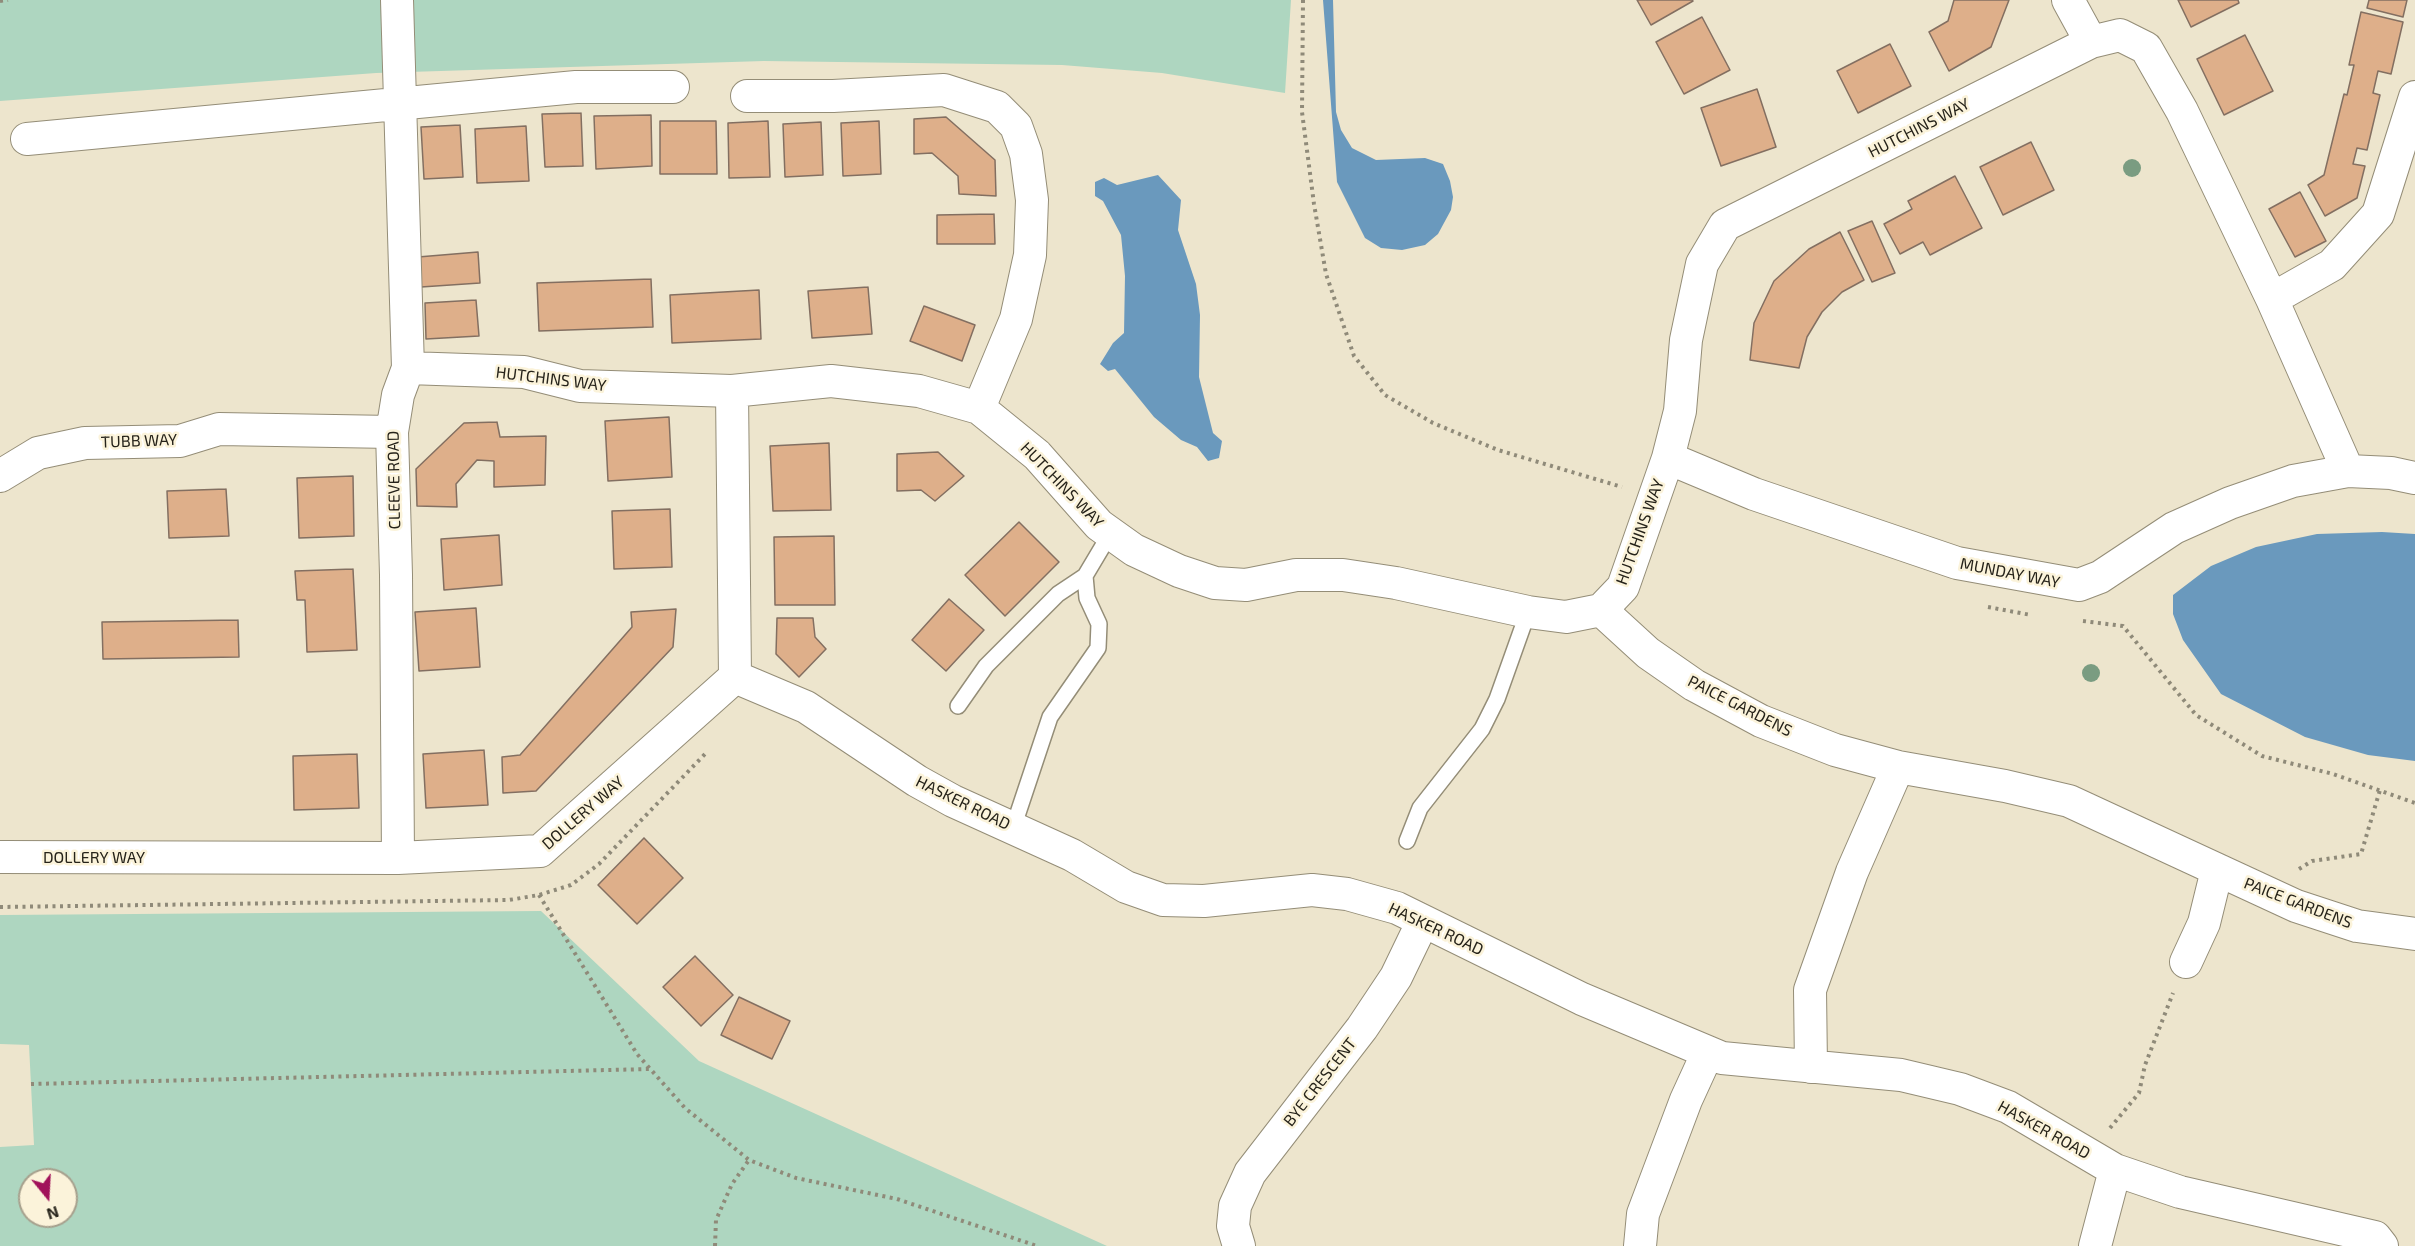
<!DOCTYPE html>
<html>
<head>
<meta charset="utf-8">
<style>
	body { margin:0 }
	#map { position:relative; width:2415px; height:1246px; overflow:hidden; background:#ede5cd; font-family:"Exo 2",sans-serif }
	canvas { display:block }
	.north { position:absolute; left:18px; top:1168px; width:60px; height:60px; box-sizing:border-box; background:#fbf3da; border:2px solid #a6a08d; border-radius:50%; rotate:162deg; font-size:16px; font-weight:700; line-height:24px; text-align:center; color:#26231a }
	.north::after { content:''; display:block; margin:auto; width:21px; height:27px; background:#a1125a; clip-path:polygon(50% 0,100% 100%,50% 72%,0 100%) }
</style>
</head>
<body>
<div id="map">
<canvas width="2415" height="1246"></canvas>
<div class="north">N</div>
</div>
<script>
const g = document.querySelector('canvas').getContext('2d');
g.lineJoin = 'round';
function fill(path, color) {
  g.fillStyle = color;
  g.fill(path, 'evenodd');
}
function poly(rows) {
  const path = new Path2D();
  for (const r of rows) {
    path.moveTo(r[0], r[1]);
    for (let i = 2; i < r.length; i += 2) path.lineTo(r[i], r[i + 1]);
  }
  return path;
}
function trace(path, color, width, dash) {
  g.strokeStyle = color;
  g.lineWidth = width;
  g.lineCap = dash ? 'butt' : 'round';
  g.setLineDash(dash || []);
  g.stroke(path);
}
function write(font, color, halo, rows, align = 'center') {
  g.font = font + ' "Exo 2",sans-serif';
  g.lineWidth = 5;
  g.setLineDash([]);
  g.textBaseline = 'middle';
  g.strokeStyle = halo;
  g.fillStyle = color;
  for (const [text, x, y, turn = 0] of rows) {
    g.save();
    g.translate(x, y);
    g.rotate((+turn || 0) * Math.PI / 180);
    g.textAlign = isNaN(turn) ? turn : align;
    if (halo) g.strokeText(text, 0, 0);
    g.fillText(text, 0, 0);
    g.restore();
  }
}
fill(poly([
	[0,0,1291,0,1285,93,1162,73,1062,65,764,61,376,73,0,101],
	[541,911,699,1061,1107,1246,0,1246,0,1147,34,1145,29,1045,0,1044,0,915],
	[30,1180,66,1180,66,1216,30,1216]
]), '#aed6c0');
fill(poly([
	[1323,0,1333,0,1336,112,1341,130,1352,148,1376,160,1425,158,1443,164,1450,181,1453,197,1451,210,1438,234,1425,245,1402,250,1381,248,1365,238,1337,182],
	[1158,175,1181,200,1178,230,1196,284,1200,315,1199,377,1213,433,1222,441,1219,458,1208,461,1197,447,1181,440,1154,417,1115,369,1108,371,1100,364,1113,343,1124,333,1125,276,1121,235,1103,201,1095,196,1095,182,1104,178,1117,185],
	[2382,532,2415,534,2415,761,2368,755,2305,737,2221,694,2183,640,2173,614,2173,595,2211,566,2256,547,2317,534]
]), '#6a99bd');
const building = poly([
	[1637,0,1692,0,1693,1,1651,25,1637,0],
	[1954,0,2009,0,1991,47,1949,71,1929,32,1948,21,1954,0],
	[2178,0,2238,0,2239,3,2191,27,2178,0],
	[2369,0,2407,0,2403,17,2367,8,2369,0],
	[2361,12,2403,22,2391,74,2378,71,2373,93,2380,95,2367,150,2357,148,2353,164,2365,166,2357,198,2325,216,2308,185,2324,175,2344,94,2347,95,2354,65,2349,65,2361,12],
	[1702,17,1730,70,1684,94,1656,42,1702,17],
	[2245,35,2273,91,2224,115,2197,59,2245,35],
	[1890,44,1911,86,1858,113,1837,71,1890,44],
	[1757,89,1776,147,1721,166,1701,108,1757,89],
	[581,113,583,166,545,167,542,114,581,113],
	[651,115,652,166,596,169,594,116,651,115],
	[946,117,995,160,996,196,959,194,958,176,932,153,914,154,914,119,946,117],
	[660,121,716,121,717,174,660,174,660,121],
	[768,121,770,177,729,178,728,123,768,121],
	[879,121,881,174,843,176,841,123,879,121],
	[821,122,823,175,785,177,783,124,821,122],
	[460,125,463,177,424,179,421,127,460,125],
	[526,126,529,181,477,183,475,129,526,126],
	[2031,142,2054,190,2003,215,1980,167,2031,142],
	[1955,176,1982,228,1930,255,1923,242,1900,254,1884,224,1912,209,1908,201,1955,176],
	[2300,192,2326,241,2295,257,2269,209,2300,192],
	[994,214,995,244,937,244,937,215,994,214],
	[1872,221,1895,273,1872,282,1848,231,1872,221],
	[1840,232,1864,280,1842,292,1822,312,1807,337,1799,368,1750,360,1754,323,1774,281,1809,249,1840,232],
	[478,252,480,283,421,287,418,257,478,252],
	[651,279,653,327,539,331,537,283,651,279],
	[868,287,872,334,812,338,808,291,868,287],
	[759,290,761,339,672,343,670,295,759,290],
	[476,300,479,336,426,339,425,303,476,300],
	[924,306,975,325,962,361,910,341,924,306],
	[669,417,672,477,608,481,605,421,669,417],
	[497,422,500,437,546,436,545,485,494,487,494,461,477,460,456,484,457,507,417,506,416,469,464,423,497,422],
	[829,443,831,510,773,511,770,446,829,443],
	[938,452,964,476,935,501,921,490,897,491,897,454,938,452],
	[353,476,354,536,299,538,297,478,353,476],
	[226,489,229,536,169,538,167,491,226,489],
	[670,509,672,567,614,569,612,511,670,509],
	[1019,522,1059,562,1005,616,965,575,1019,522],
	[499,535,502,585,444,590,441,539,499,535],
	[834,536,835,605,775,605,774,537,834,536],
	[353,569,357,650,307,652,305,600,297,600,295,571,353,569],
	[949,599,984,630,946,671,912,640,949,599],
	[476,608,480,667,419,671,415,612,476,608],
	[676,609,673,647,536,791,503,793,502,757,520,755,632,627,631,612,676,609],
	[777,618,813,618,815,637,826,649,799,677,776,654,777,618],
	[238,620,239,657,103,659,102,622,238,620],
	[484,750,488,805,426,808,423,754,484,750],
	[357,754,359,808,294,810,293,756,357,754],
	[644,838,683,878,637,924,598,885,644,838],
	[695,956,733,995,701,1026,663,987,695,956],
	[739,997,790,1021,772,1059,721,1035,739,997]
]);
fill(building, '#deaf8a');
trace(building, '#836f61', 1.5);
const lane = poly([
	[958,706,986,666,1058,594,1085,576],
	[1013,828,1050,717,1098,648,1099,624,1087,598,1085,576,1110,534],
	[1407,841,1420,808,1482,729,1497,699,1528,612]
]);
const street = poly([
	[397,0,408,368,398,395,392,432,396,575,398,858],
	[2091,42,2120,35,2146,48,2182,111,2272,299,2348,471],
	[747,96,833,96,944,90,997,107,1016,126,1026,154,1032,200,1030,255,1016,319,979,408],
	[27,139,576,87,673,87],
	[2272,299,2332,265,2378,214,2415,97],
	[408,368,524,372,580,386,732,391,831,381,919,391,979,408,1037,455,1099,525,1134,550,1179,571,1215,583,1246,585,1296,575,1343,575,1396,583,1528,612,1566,617,1601,610,1623,587,1668,458,1680,411,1686,340,1702,264,1725,225,2091,42,2068,0],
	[1668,458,1754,494,1957,563,2079,585,2100,577,2174,528,2230,503,2293,481,2348,471,2391,473,2415,478],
	[0,476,38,453,85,443,180,441,219,429,392,432],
	[1601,610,1648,653,1694,685,1761,721,1835,750,1898,767,2005,786,2069,801,2296,906,2357,926,2415,934],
	[735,677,806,707,917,781,953,801,1072,855,1126,887,1163,900,1204,901,1312,890,1347,894,1397,908,1582,999,1722,1058,1901,1075,1960,1089,2008,1107,2115,1170,2180,1192,2375,1237,2382,1246],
	[0,857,398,858,540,851,735,677,732,391],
	[2186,962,2204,923,2217,870],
	[1811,1067,1810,990,1852,872,1898,767],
	[1239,1246,1233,1226,1235,1206,1250,1173,1362,1028,1396,977,1423,921],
	[1640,1246,1643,1214,1686,1100,1708,1052],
	[2095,1246,2115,1170]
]);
trace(lane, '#948d77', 18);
trace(street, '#948d77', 34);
trace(poly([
	[1303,0,1302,112,1314,204,1326,274,1354,356,1385,395,1433,423,1498,450,1622,487],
	[0,1,8,0],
	[1988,607,2031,615],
	[2083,621,2123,626,2196,715,2262,756,2333,774,2415,803],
	[2299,869,2312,861,2361,854,2380,790],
	[539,895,637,1054,685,1108,749,1160,796,1178,897,1199,1037,1246],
	[0,907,509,900,539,895,571,885,599,864,706,753],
	[31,1084,650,1069],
	[2110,1128,2139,1093,2145,1065,2173,993],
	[715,1246,716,1220,732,1184,749,1160]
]), '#8f8a79', 4, [3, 4.5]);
trace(lane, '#fff', 15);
trace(street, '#fff', 32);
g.fillStyle = '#7a9c81';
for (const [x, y] of [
	[2132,168],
	[2091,673]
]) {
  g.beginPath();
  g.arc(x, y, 9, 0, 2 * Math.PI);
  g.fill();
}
write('16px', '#26231a', '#fbf3da', [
	["HUTCHINS WAY",1919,128,-27],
	["HUTCHINS WAY",551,379,7],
	["TUBB WAY",139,441,-2],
	["CLEEVE ROAD",394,480,-91],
	["HUTCHINS WAY",1062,485,46],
	["HUTCHINS WAY",1640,532,-70],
	["MUNDAY WAY",2010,573,11],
	["PAICE GARDENS",1740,706,27],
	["HASKER ROAD",963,803,26],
	["DOLLERY WAY",583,813,-41],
	["DOLLERY WAY",94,858],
	["PAICE GARDENS",2298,903,21],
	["HASKER ROAD",1436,929,25],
	["BYE CRESCENT",1320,1082,-52],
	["HASKER ROAD",2044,1130,29]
]);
</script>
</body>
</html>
